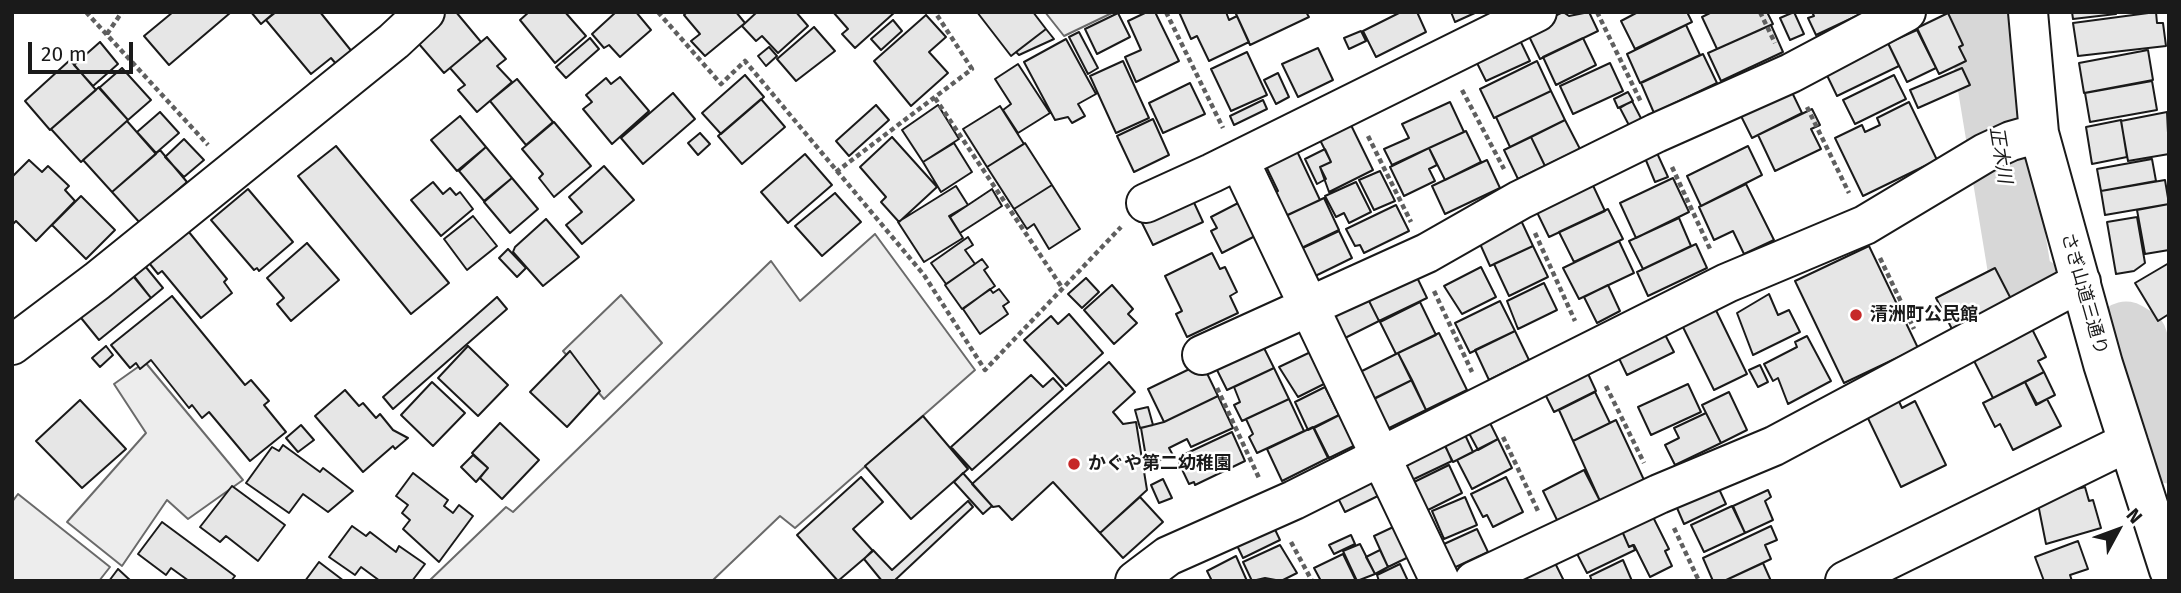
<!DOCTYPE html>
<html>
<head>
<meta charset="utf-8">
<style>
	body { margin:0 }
	#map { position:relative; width:2181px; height:593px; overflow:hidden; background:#fff; font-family:"Fira Sans",sans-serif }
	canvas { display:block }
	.frame { position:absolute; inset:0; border:14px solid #1a1a1a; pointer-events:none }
	.north { position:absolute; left:2083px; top:495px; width:70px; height:70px; -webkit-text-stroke:5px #fff; paint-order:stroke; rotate:49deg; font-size:19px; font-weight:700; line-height:28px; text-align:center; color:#1a1a1a }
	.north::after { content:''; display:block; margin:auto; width:24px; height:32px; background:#1a1a1a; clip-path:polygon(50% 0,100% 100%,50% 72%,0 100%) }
	.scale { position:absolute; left:28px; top:42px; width:105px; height:32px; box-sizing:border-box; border:4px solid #1a1a1a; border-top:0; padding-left:9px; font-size:21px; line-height:24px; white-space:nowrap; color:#1a1a1a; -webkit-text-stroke:5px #fff; paint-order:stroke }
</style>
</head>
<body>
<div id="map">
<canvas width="2181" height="593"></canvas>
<div class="frame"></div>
<div class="north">N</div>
<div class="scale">20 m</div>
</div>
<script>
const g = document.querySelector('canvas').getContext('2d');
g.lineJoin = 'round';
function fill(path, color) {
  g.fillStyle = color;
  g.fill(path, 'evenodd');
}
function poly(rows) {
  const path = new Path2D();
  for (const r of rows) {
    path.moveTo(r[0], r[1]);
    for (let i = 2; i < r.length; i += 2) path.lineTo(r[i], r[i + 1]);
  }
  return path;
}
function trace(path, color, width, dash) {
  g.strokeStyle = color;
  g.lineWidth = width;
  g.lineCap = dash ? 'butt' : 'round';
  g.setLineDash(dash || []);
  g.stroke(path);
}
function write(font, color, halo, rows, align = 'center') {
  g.font = font + ' "Fira Sans","Noto Sans JP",sans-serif';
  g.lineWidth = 5;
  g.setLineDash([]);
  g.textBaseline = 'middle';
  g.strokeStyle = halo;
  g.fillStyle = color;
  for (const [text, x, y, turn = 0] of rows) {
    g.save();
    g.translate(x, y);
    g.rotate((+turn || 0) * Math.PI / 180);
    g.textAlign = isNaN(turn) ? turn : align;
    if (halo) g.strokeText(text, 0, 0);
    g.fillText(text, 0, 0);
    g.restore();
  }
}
const built = poly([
	[1045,12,1114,12,1064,36,1045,12],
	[875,234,975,370,795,528,780,516,712,581,429,581,506,507,513,512,771,261,800,301,875,234],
	[621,295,662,343,604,399,563,351,621,295],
	[145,362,243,480,188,519,167,500,122,566,67,522,146,433,114,384,145,362],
	[18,494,110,567,99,581,12,581,12,502,18,494]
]);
fill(built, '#ededed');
trace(built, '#6a6a6a', 2);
trace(poly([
	[1977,12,2021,280,2035,289],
	[2126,333,2136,339,2169,452]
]), '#d7d7d7', 63);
const building = poly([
	[173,12,229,12,230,13,169,65,144,36,173,12],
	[251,12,275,12,261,24,251,12],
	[276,12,320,12,353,53,337,65,331,58,311,74,266,20,276,12],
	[433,12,456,12,481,42,444,73,419,44,425,39,415,28,433,12],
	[529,12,565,12,586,36,555,63,520,20,529,12],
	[616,12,636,12,651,30,620,57,609,45,604,48,592,34,616,12],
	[687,12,736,12,745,23,705,56,691,41,700,34,684,15,687,12],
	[757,12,796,12,808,26,778,53,762,36,756,41,742,26,757,12],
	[895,12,855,48,842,34,848,29,834,13,895,12],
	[977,12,1033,12,1046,29,1011,56,977,12],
	[1147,12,1155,12,1179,61,1136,82,1125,57,1141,50,1128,21,1147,12],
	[1179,12,1226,12,1229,20,1237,16,1249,42,1209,61,1197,36,1191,39,1179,12],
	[1240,12,1306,12,1309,17,1250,45,1236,14,1240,12],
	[1401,12,1417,12,1426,32,1376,57,1363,31,1401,12],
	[1451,12,1477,12,1455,22,1451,12],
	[1563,12,1569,16,1589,12,1598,31,1540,59,1526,30,1563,12],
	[1638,12,1687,12,1692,22,1635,49,1621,21,1638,12],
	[1712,12,1767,12,1773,24,1717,49,1702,17,1712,12],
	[1794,12,1804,34,1790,40,1780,18,1794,12],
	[1812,12,1865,12,1816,35,1808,18,1814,16,1812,12],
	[2072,12,2115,12,2116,14,2073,19,2072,12],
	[2156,12,2157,23,2163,23,2166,46,2078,56,2073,23,2156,12],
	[1118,13,1130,37,1097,54,1085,29,1118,13],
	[1948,13,1963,45,1959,47,1966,61,1939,74,1917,28,1948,13],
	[926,15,946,37,929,52,948,73,911,106,874,61,926,15],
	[893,20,902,31,881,50,871,39,893,20],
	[1686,25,1700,55,1640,83,1627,54,1686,25],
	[1771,25,1783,52,1721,81,1708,53,1771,25],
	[814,27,835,51,796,81,777,59,814,27],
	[1046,29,1054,39,1019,55,1016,52,1046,29],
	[1917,30,1936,68,1907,82,1888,43,1917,30],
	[1361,31,1366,41,1349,49,1344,38,1361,31],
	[1079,32,1098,68,1088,74,1069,37,1079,32],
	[1517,34,1530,61,1486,81,1473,55,1517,34],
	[1884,35,1899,66,1837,96,1822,65,1884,35],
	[487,37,506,59,497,66,512,82,477,112,458,90,465,85,450,68,487,37],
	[590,38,599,49,566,78,556,67,590,38],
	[1583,38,1596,65,1556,85,1543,57,1583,38],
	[1066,39,1096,94,1078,104,1085,116,1072,123,1068,117,1055,120,1024,62,1066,39],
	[100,42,118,64,93,86,74,65,100,42],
	[769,47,777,56,766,66,758,56,769,47],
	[1318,48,1333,80,1298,97,1282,64,1318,48],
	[2148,50,2153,80,2084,93,2079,63,2148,50],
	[1247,52,1267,95,1231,111,1211,69,1247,52],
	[1703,54,1717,83,1654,113,1641,83,1703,54],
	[70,60,96,90,50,130,25,101,70,60],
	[1123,61,1149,118,1116,133,1090,76,1123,61],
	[1537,61,1551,91,1494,118,1480,89,1537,61],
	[1610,63,1623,91,1573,114,1560,86,1610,63],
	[1018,64,1050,113,1018,133,1003,110,1011,104,995,79,1018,64],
	[122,68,151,100,128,120,99,88,122,68],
	[1962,68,1970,85,1918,108,1910,90,1962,68],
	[1278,73,1289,97,1276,104,1264,80,1278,73],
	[745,75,764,97,721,134,702,113,745,75],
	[1894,75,1906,99,1855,124,1843,100,1894,75],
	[620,77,649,111,612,144,583,109,592,102,586,95,606,78,611,84,620,77],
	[517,79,553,122,526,145,490,101,517,79],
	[2152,81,2157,110,2090,122,2085,93,2152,81],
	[1787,82,1802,113,1752,138,1736,106,1787,82],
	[1190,83,1205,114,1163,133,1149,103,1190,83],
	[99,87,128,120,81,162,51,129,99,87],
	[1551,91,1565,120,1510,147,1496,117,1551,91],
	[1628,92,1633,101,1618,108,1614,99,1628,92],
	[673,93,695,119,643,164,621,138,673,93],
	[761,99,785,127,742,164,718,136,761,99],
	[1263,100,1267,109,1234,125,1230,116,1263,100],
	[1632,101,1644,124,1632,131,1620,108,1632,101],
	[1450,102,1464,132,1392,165,1384,149,1409,138,1402,124,1450,102],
	[1909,102,1937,160,1863,196,1835,138,1862,125,1865,132,1880,125,1877,118,1909,102],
	[876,105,889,120,849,156,836,141,876,105],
	[938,105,959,139,923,162,902,130,938,105],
	[1000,106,1024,144,987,167,963,129,1000,106],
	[1812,109,1820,125,1811,129,1821,149,1775,171,1758,135,1812,109],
	[160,112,179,133,156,153,137,132,160,112],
	[2167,112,2169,154,2128,161,2121,121,2167,112],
	[460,116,486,147,457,171,431,140,460,116],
	[1153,119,1169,155,1134,172,1117,136,1153,119],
	[1348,119,1373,170,1329,192,1320,167,1331,162,1317,134,1348,119],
	[1565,120,1580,149,1545,166,1531,137,1565,120],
	[2121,120,2127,157,2092,164,2086,127,2121,120],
	[127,121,156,154,112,192,83,160,127,121],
	[554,122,591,166,554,197,539,178,543,174,522,149,554,122],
	[1466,131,1481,162,1445,180,1429,148,1466,131],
	[700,133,710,144,698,155,688,143,700,133],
	[892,137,937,187,899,222,881,202,886,197,860,167,892,137],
	[1531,137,1545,166,1518,179,1504,150,1531,137],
	[184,139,204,160,184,177,165,157,184,139],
	[954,143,972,172,941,192,923,162,954,143],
	[1025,143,1052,185,1014,209,987,167,1025,143],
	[336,146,449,283,411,314,298,176,336,146],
	[1748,146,1762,175,1701,206,1687,176,1748,146],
	[486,147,512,178,484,201,459,171,486,147],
	[1295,147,1320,200,1281,218,1270,195,1278,191,1264,162,1295,147],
	[1429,148,1437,165,1429,169,1435,181,1404,196,1390,167,1429,148],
	[1325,149,1331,162,1320,167,1326,179,1317,184,1305,159,1325,149],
	[160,150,187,182,140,223,112,192,160,150],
	[1657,153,1668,177,1655,182,1645,158,1657,153],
	[805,154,832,185,788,223,761,192,805,154],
	[2152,159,2156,181,2101,191,2097,169,2152,159],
	[29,160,42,172,48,166,69,186,65,190,75,201,36,241,16,221,12,225,12,177,29,160],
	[1487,160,1500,188,1445,214,1432,186,1487,160],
	[604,166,634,200,582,244,566,225,582,212,569,197,604,166],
	[1380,171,1395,201,1374,210,1359,180,1380,171],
	[1589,177,1605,211,1549,237,1533,204,1589,177],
	[512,178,538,209,510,233,484,202,512,178],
	[1673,178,1689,212,1636,238,1620,203,1673,178],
	[2165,180,2169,204,2105,215,2101,191,2165,180],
	[433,182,443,194,450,188,456,195,460,192,473,209,441,236,411,200,433,182],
	[1356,182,1371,212,1349,223,1344,213,1336,217,1325,196,1356,182],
	[1746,184,1774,240,1744,254,1733,231,1714,240,1699,207,1746,184],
	[1052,185,1080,229,1049,249,1034,224,1027,229,1014,209,1052,185],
	[956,186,968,205,949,216,963,238,924,262,898,222,956,186],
	[248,189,293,242,259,271,257,268,254,270,211,220,248,189],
	[992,189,1002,206,960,233,950,217,992,189],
	[835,193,861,222,822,256,795,226,835,193],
	[1190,194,1203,222,1153,245,1140,219,1190,194],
	[81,196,115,230,86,259,52,225,81,196],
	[1324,198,1339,230,1289,254,1273,222,1324,198],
	[1242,201,1259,234,1222,253,1211,231,1217,228,1211,217,1242,201],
	[2169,204,2169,250,2145,254,2137,210,2169,204],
	[1396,205,1409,231,1364,253,1360,245,1355,246,1346,229,1396,205],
	[1608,209,1623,239,1574,262,1559,232,1608,209],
	[1518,214,1533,246,1490,266,1476,235,1518,214],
	[473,216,497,246,467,270,444,239,473,216],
	[2137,217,2145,263,2134,271,2116,274,2107,222,2137,217],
	[1679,218,1691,246,1643,269,1629,241,1679,218],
	[546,219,579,257,543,286,513,252,515,247,546,219],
	[180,221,227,279,224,282,232,293,201,318,162,271,158,274,141,253,180,221],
	[1339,231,1352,258,1305,281,1292,253,1339,231],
	[968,237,973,245,965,250,975,264,946,284,931,263,968,237],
	[1619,241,1634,273,1579,299,1563,268,1619,241],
	[307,243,339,280,291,321,277,304,284,298,267,278,307,243],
	[1696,244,1707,268,1648,296,1637,272,1696,244],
	[1533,246,1548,277,1509,296,1494,264,1533,246],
	[1869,246,1918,348,1844,383,1795,281,1869,246],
	[508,249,526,268,517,277,499,258,508,249],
	[1212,253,1220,269,1225,267,1237,292,1230,296,1238,313,1187,337,1176,314,1182,311,1165,276,1212,253],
	[982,259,988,267,984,270,995,286,962,309,945,285,982,259],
	[2169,263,2169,314,2158,321,2135,283,2169,263],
	[1411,265,1427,298,1379,321,1363,289,1411,265],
	[125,266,151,298,99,340,73,308,125,266],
	[145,266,163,288,151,298,134,276,145,266],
	[1481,267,1496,297,1462,314,1444,286,1481,267],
	[1995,268,2011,299,1952,329,1936,298,1995,268],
	[1086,278,1099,292,1082,308,1068,294,1086,278],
	[1544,283,1557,310,1518,329,1507,301,1544,283],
	[1112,285,1133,309,1128,314,1137,323,1114,344,1084,310,1112,285],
	[1608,285,1620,311,1597,323,1584,297,1608,285],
	[990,289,993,293,999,289,1009,302,1003,306,1008,314,980,334,963,309,990,289],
	[1363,289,1379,321,1345,338,1324,308,1363,289],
	[1769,294,1778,315,1789,310,1800,332,1753,355,1737,313,1769,294],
	[172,296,245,385,251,380,269,401,264,405,286,432,250,461,209,412,202,418,192,405,189,408,151,360,140,369,136,363,130,368,111,345,172,296],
	[497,297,507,309,393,409,383,397,497,297],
	[1711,300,1747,374,1714,390,1678,317,1711,300],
	[1500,301,1515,331,1470,353,1455,323,1500,301],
	[1420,302,1436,335,1396,354,1380,322,1420,302],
	[1069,314,1103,353,1066,386,1024,340,1051,316,1058,324,1069,314],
	[1660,325,1674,352,1627,375,1614,348,1660,325],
	[2032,329,2046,357,2038,361,2044,372,1993,398,1970,353,2032,329],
	[1515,331,1529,360,1489,380,1475,350,1515,331],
	[1439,333,1467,390,1426,410,1398,353,1439,333],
	[1258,336,1274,368,1227,390,1211,358,1258,336],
	[1807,336,1831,381,1788,404,1778,378,1773,381,1764,364,1797,347,1795,342,1807,336],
	[106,346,113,355,100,367,92,358,106,346],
	[468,346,508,385,478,416,438,378,468,346],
	[1317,349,1332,380,1298,397,1279,367,1317,349],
	[570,351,600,391,567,427,530,392,570,351],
	[1398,353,1412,380,1368,402,1354,375,1398,353],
	[1109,362,1135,392,1113,412,1123,424,1136,422,1147,490,1100,533,1053,482,1012,520,999,506,993,507,972,484,1109,362],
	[1202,363,1218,396,1164,422,1148,389,1202,363],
	[1583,363,1596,391,1554,412,1540,384,1583,363],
	[1760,365,1768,382,1758,387,1749,370,1760,365],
	[1274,368,1289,399,1242,421,1234,405,1240,402,1234,387,1274,368],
	[2044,372,2055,395,2037,404,2025,382,2044,372],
	[1031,375,1043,387,1053,378,1063,389,972,470,951,447,1031,375],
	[1412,380,1426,410,1383,431,1369,401,1412,380],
	[432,382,465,413,433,446,401,415,432,382],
	[2025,382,2036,405,2047,399,2061,426,2013,450,2000,424,1995,427,1983,403,2025,382],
	[1688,384,1701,412,1651,435,1638,407,1688,384],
	[1325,387,1339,415,1308,430,1295,402,1325,387],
	[345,390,359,406,363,403,376,418,380,414,393,430,408,438,395,449,393,446,363,472,315,416,345,390],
	[1595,392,1610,423,1573,441,1559,410,1595,392],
	[1729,392,1747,430,1721,443,1702,405,1729,392],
	[1896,395,1902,408,1915,401,1946,465,1901,487,1864,410,1896,395],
	[1218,396,1233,428,1191,447,1187,439,1169,448,1174,457,1147,463,1141,428,1164,422,1218,396],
	[1289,399,1304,431,1257,453,1249,437,1253,434,1246,419,1289,399],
	[80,400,126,449,82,488,36,441,80,400],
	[1148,407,1153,425,1140,428,1135,410,1148,407],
	[1353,408,1368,439,1329,458,1314,428,1353,408],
	[1484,411,1498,439,1478,450,1463,422,1484,411],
	[1706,413,1721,443,1675,465,1665,445,1679,438,1674,428,1706,413],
	[923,416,968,469,911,519,865,466,923,416],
	[1616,420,1644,480,1600,501,1573,441,1616,420],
	[500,423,539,460,502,499,480,478,488,468,472,453,500,423],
	[1460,424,1473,452,1453,462,1439,434,1460,424],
	[301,425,314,440,298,452,286,438,301,425],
	[1313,427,1328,458,1282,481,1267,449,1313,427],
	[1232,432,1245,461,1195,485,1194,482,1189,484,1179,463,1185,460,1183,455,1232,432],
	[1498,439,1512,468,1472,489,1457,460,1498,439],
	[1444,443,1452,461,1412,480,1399,454,1444,443],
	[283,445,320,472,323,468,353,491,328,512,303,494,289,513,246,483,272,447,279,451,283,445],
	[473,455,488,468,476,482,461,467,473,455],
	[1449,465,1462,493,1426,511,1412,483,1449,465],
	[1367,469,1380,495,1345,512,1332,486,1367,469],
	[1584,470,1600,501,1558,522,1543,491,1584,470],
	[413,473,448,500,444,506,453,513,459,505,473,516,439,562,403,529,410,520,402,513,408,505,396,496,413,473],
	[963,473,992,506,983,514,954,482,963,473],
	[1712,474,1726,504,1684,524,1674,501,1712,474],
	[861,477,883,502,853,529,873,551,838,581,797,535,861,477],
	[1506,477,1523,512,1493,527,1487,515,1483,517,1471,494,1506,477],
	[1163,479,1172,498,1159,503,1151,485,1163,479],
	[232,486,285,525,258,561,226,536,220,542,200,527,232,486],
	[2085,487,2089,501,2093,500,2101,528,2046,544,2037,499,2085,487],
	[1768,490,1771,497,1765,501,1773,520,1745,533,1733,506,1768,490],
	[1140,497,1163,522,1123,558,1100,533,1140,497],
	[1465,497,1477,525,1444,539,1432,511,1465,497],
	[968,501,973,507,894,581,882,581,864,559,873,550,892,570,968,501],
	[1732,506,1745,533,1704,552,1691,525,1732,506],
	[1649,509,1669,549,1665,551,1672,566,1650,577,1634,545,1629,547,1619,524,1649,509],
	[1269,517,1280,540,1243,558,1232,535,1269,517],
	[162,522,235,576,231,581,189,581,171,568,166,575,138,554,162,522],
	[1404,522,1419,552,1388,567,1374,536,1404,522],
	[1619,524,1629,547,1633,545,1635,550,1587,573,1573,546,1619,524],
	[352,526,366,536,370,532,396,552,399,546,425,564,412,581,380,581,361,567,355,575,329,557,352,526],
	[1771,526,1777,540,1765,545,1771,559,1724,581,1713,581,1703,558,1771,526],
	[1477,529,1488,552,1445,572,1433,549,1477,529],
	[1351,535,1355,544,1334,554,1329,545,1351,535],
	[2078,541,2088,569,2070,575,2072,581,2044,581,2035,557,2078,541],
	[1360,544,1375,574,1357,581,1343,551,1360,544],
	[1280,545,1297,573,1281,581,1265,578,1252,581,1243,562,1280,545],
	[1380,550,1388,567,1375,574,1366,557,1380,550],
	[1550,553,1564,581,1506,581,1550,553],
	[1343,554,1356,581,1321,581,1314,568,1343,554],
	[1236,556,1247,581,1212,581,1207,571,1236,556],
	[1623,560,1632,581,1592,581,1590,576,1623,560],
	[319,562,344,581,305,581,319,562],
	[1763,563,1771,581,1724,581,1763,563],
	[1400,564,1408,581,1379,581,1377,575,1400,564],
	[118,569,131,581,109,581,118,569]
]);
fill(building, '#e6e6e6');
trace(building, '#1a1a1a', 2);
const minor = poly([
	[2028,12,2039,133,2103,364,2169,570],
	[1239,160,1440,581],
	[1146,203,1212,173,1537,12],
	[12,345,97,281,394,41,425,12],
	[1202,355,1427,253,1520,200,1656,133,1791,73,1906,12],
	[1135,581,1168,556,1294,500,1727,283,1865,225,1985,153,2011,141,2039,133],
	[1474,581,1659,494,1774,446,2081,282],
	[1845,581,2128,442]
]);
trace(minor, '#1a1a1a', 42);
trace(poly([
	[86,12,208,145],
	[658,12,721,84,745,61,924,275,985,370,1121,227],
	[1166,12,1223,128],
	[1597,12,1641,102],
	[1760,12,1775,43],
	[107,34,122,12],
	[1462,90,1504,169],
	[935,98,1061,286],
	[1807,107,1849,193],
	[1368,136,1411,222],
	[1672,167,1711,251],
	[836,172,972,69,935,12],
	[1535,233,1575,321],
	[1880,258,1914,329],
	[1434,291,1472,372],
	[1606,386,1644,463],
	[1217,388,1259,478],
	[1503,437,1538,511],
	[1674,528,1699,581],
	[1291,542,1312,581]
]), '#5f5f5f', 4.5, [5, 3.5]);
trace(minor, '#fff', 38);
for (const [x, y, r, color] of [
	[1856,315,7,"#c62828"],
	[1074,464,7,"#c62828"]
]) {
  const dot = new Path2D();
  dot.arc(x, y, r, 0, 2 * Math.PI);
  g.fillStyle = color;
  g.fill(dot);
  trace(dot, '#fff', 2.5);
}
write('18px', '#1a1a1a', '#fff', [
	["さぎ山道三通り",2084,294,74]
]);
write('bold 18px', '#1a1a1a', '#fff', [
	["清洲町公民館",1870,315],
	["かぐや第二幼稚園",1088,464]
], 'left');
write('italic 19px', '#1a1a1a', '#fff', [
	["正木川",2000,155,81]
]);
</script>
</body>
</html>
